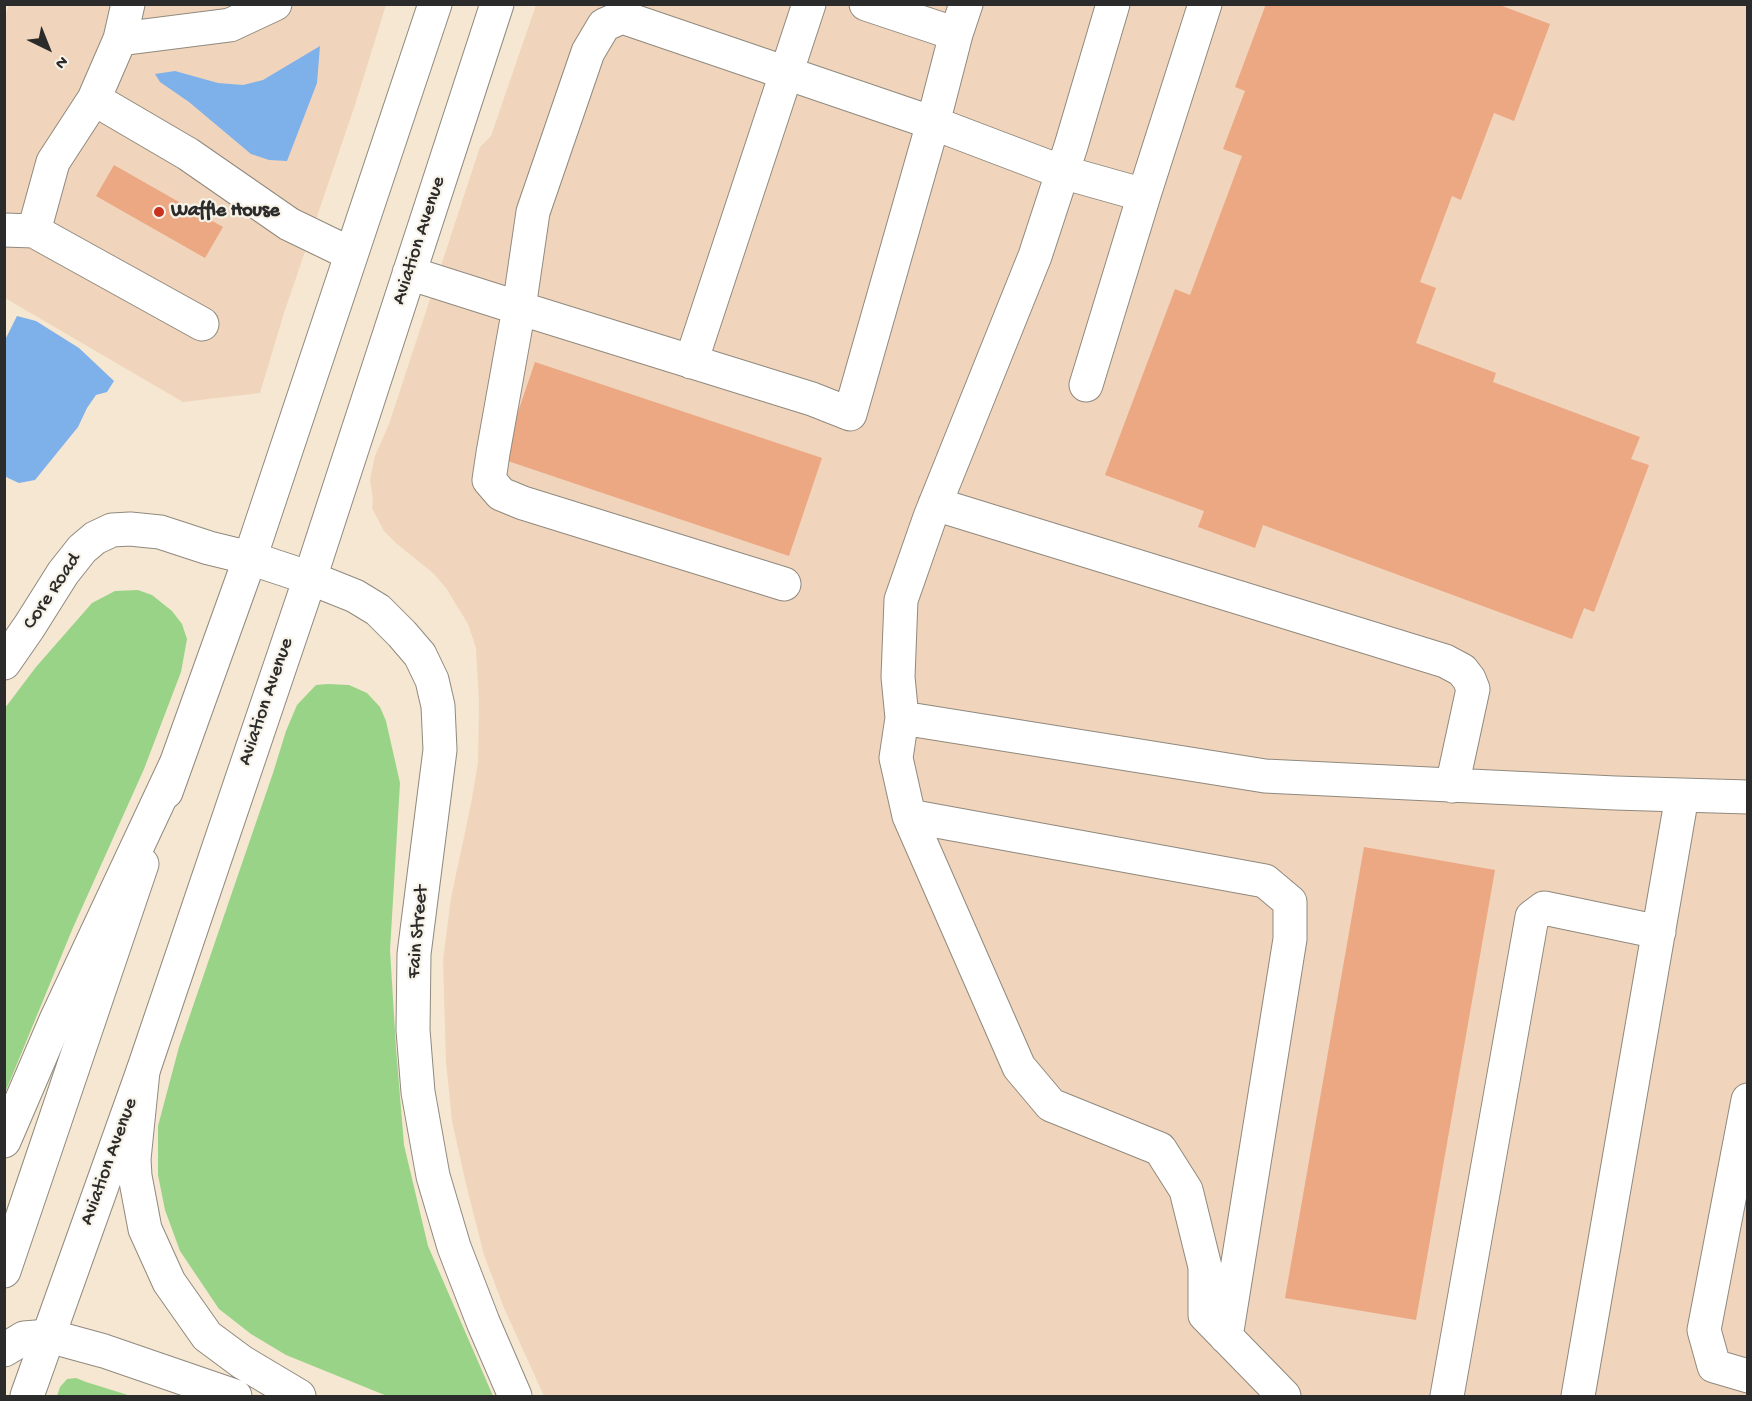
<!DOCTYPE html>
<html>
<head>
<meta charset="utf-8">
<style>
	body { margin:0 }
	#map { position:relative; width:1752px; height:1401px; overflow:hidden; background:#f5e7d1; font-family:"Gochi Hand",sans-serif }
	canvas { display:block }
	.frame { position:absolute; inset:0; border:6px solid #2b2b2b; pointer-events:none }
	.north { position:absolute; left:18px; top:18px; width:60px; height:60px; -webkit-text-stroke:4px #f7f3e8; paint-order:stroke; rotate:137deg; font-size:16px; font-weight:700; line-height:24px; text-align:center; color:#2b2b2b }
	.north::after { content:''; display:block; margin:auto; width:21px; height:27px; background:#2b2b2b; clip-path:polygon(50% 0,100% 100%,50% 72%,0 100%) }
</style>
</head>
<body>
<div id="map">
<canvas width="1752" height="1401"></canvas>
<div class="frame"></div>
<div class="north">N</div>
</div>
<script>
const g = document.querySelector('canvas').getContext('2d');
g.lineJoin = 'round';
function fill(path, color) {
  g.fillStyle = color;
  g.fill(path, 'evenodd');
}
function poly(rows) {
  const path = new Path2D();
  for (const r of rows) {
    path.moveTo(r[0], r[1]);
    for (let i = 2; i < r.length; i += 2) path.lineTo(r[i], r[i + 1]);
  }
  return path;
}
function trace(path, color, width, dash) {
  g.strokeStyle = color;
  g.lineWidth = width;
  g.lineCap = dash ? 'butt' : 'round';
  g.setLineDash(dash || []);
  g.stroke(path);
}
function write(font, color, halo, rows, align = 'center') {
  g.font = font + ' "Gochi Hand",sans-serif';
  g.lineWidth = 4.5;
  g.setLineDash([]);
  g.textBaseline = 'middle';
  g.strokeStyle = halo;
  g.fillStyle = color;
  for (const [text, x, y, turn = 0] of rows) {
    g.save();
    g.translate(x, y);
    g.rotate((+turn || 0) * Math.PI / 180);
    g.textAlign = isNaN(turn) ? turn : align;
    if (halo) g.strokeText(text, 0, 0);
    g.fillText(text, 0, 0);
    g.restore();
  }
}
fill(poly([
	[9,5,386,5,354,108,283,316,260,393,183,402,5,298,4,19],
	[536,5,1747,5,1747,1396,544,1396,504,1308,484,1255,466,1184,452,1121,446,1061,443,960,451,898,471,804,478,763,479,701,476,648,468,624,446,588,433,573,397,544,384,531,372,508,373,500,370,480,375,456,389,424,480,147,491,136]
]), '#f0d5bc');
fill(poly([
	[138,590,152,595,172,611,182,624,187,639,181,672,144,769,72,930,5,1093,5,708,36,667,92,603,115,591],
	[328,684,349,685,367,693,380,707,386,721,400,783,390,950,396,1048,404,1145,428,1246,493,1396,387,1396,286,1355,251,1334,219,1309,180,1251,165,1210,158,1175,158,1126,179,1047,273,773,286,731,297,705,316,685],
	[76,1378,86,1382,131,1396,57,1396,60,1387,67,1379]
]), '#98d387');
fill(poly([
	[320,46,317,83,287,161,269,160,251,154,189,102,160,82,155,74,175,71,218,83,243,85,263,80],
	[17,316,36,321,79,348,114,381,107,392,96,395,87,408,78,427,35,480,19,483,8,478,4,475,5,340]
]), '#7eb0ea');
fill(poly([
	[1266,4,1497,4,1550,24,1514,121,1494,113,1461,200,1452,196,1420,282,1436,288,1416,343,1496,373,1493,382,1640,437,1631,459,1649,465,1594,612,1584,608,1572,639,1263,525,1255,548,1198,527,1204,511,1105,475,1175,289,1190,295,1242,156,1223,149,1245,91,1235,87],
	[114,165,223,227,205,258,96,196],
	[535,362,822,458,789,556,502,459],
	[1364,847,1495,870,1416,1320,1285,1298]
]), '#eca783');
const minor = poly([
	[1113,4,1071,146,1035,256,930,517,901,600,898,677,902,718,896,758,909,816,1019,1067,1051,1105,1160,1149,1186,1190,1205,1267,1205,1315,1284,1396],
	[956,34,966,4],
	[120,39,128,4],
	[94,99,120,39,230,25,275,4],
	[4,230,34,231,53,162,94,99,188,154,289,224,351,254],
	[34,231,202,324],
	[409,273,519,308,533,212,588,52,604,25,622,17,933,123,1062,172,1144,195],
	[691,362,809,4],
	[1086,385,1144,195,1205,4],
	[935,504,1445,661,1462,670,1469,679,1473,689,1452,786],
	[784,584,523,503,501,494,489,480,493,453,519,308,812,399,850,414,933,123,956,34,866,4],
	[4,663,29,627,63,573,82,549,95,538,112,530,130,529,160,532,209,548,250,558,310,578,355,596,378,610,402,634,420,655,432,680,438,706,440,750,414,954,413,1030,418,1092,433,1176,454,1247,483,1322,515,1396],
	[902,718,1265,776,1615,793,1748,797],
	[166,792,250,558,435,4],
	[909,816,1265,881,1290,902,1290,939,1226,1337],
	[1748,1100,1704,1330,1714,1366,1748,1376],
	[4,1271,142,864],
	[27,1396,143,1071,310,578,497,4],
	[1447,1396,1532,917,1544,908,1659,932],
	[1578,1396,1682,796]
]);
const highway = poly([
	[143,1071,134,1159,135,1176,145,1229,169,1282,207,1336,242,1362,299,1396],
	[4,1141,56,1020,175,766],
	[4,1350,24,1338,49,1336,104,1351,235,1396]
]);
trace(minor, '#90897e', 35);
trace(highway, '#90897e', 35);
trace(minor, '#fff', 33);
trace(highway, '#fff', 33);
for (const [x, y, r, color] of [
	[159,212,6,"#c8321e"]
]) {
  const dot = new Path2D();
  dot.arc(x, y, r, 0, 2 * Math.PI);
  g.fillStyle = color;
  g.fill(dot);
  trace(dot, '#f7f3e8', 2);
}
write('bold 20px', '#2b2b2b', '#f7f3e8', [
	["Waffle House",171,212]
], 'left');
write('20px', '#2b2b2b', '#f7f3e8', [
	["Aviation Avenue",420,241,-72],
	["Core Road",53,592,-56],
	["Aviation Avenue",267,702,-71],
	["Fain Street",419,932,-85],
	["Aviation Avenue",110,1162,-70]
]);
</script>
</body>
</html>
